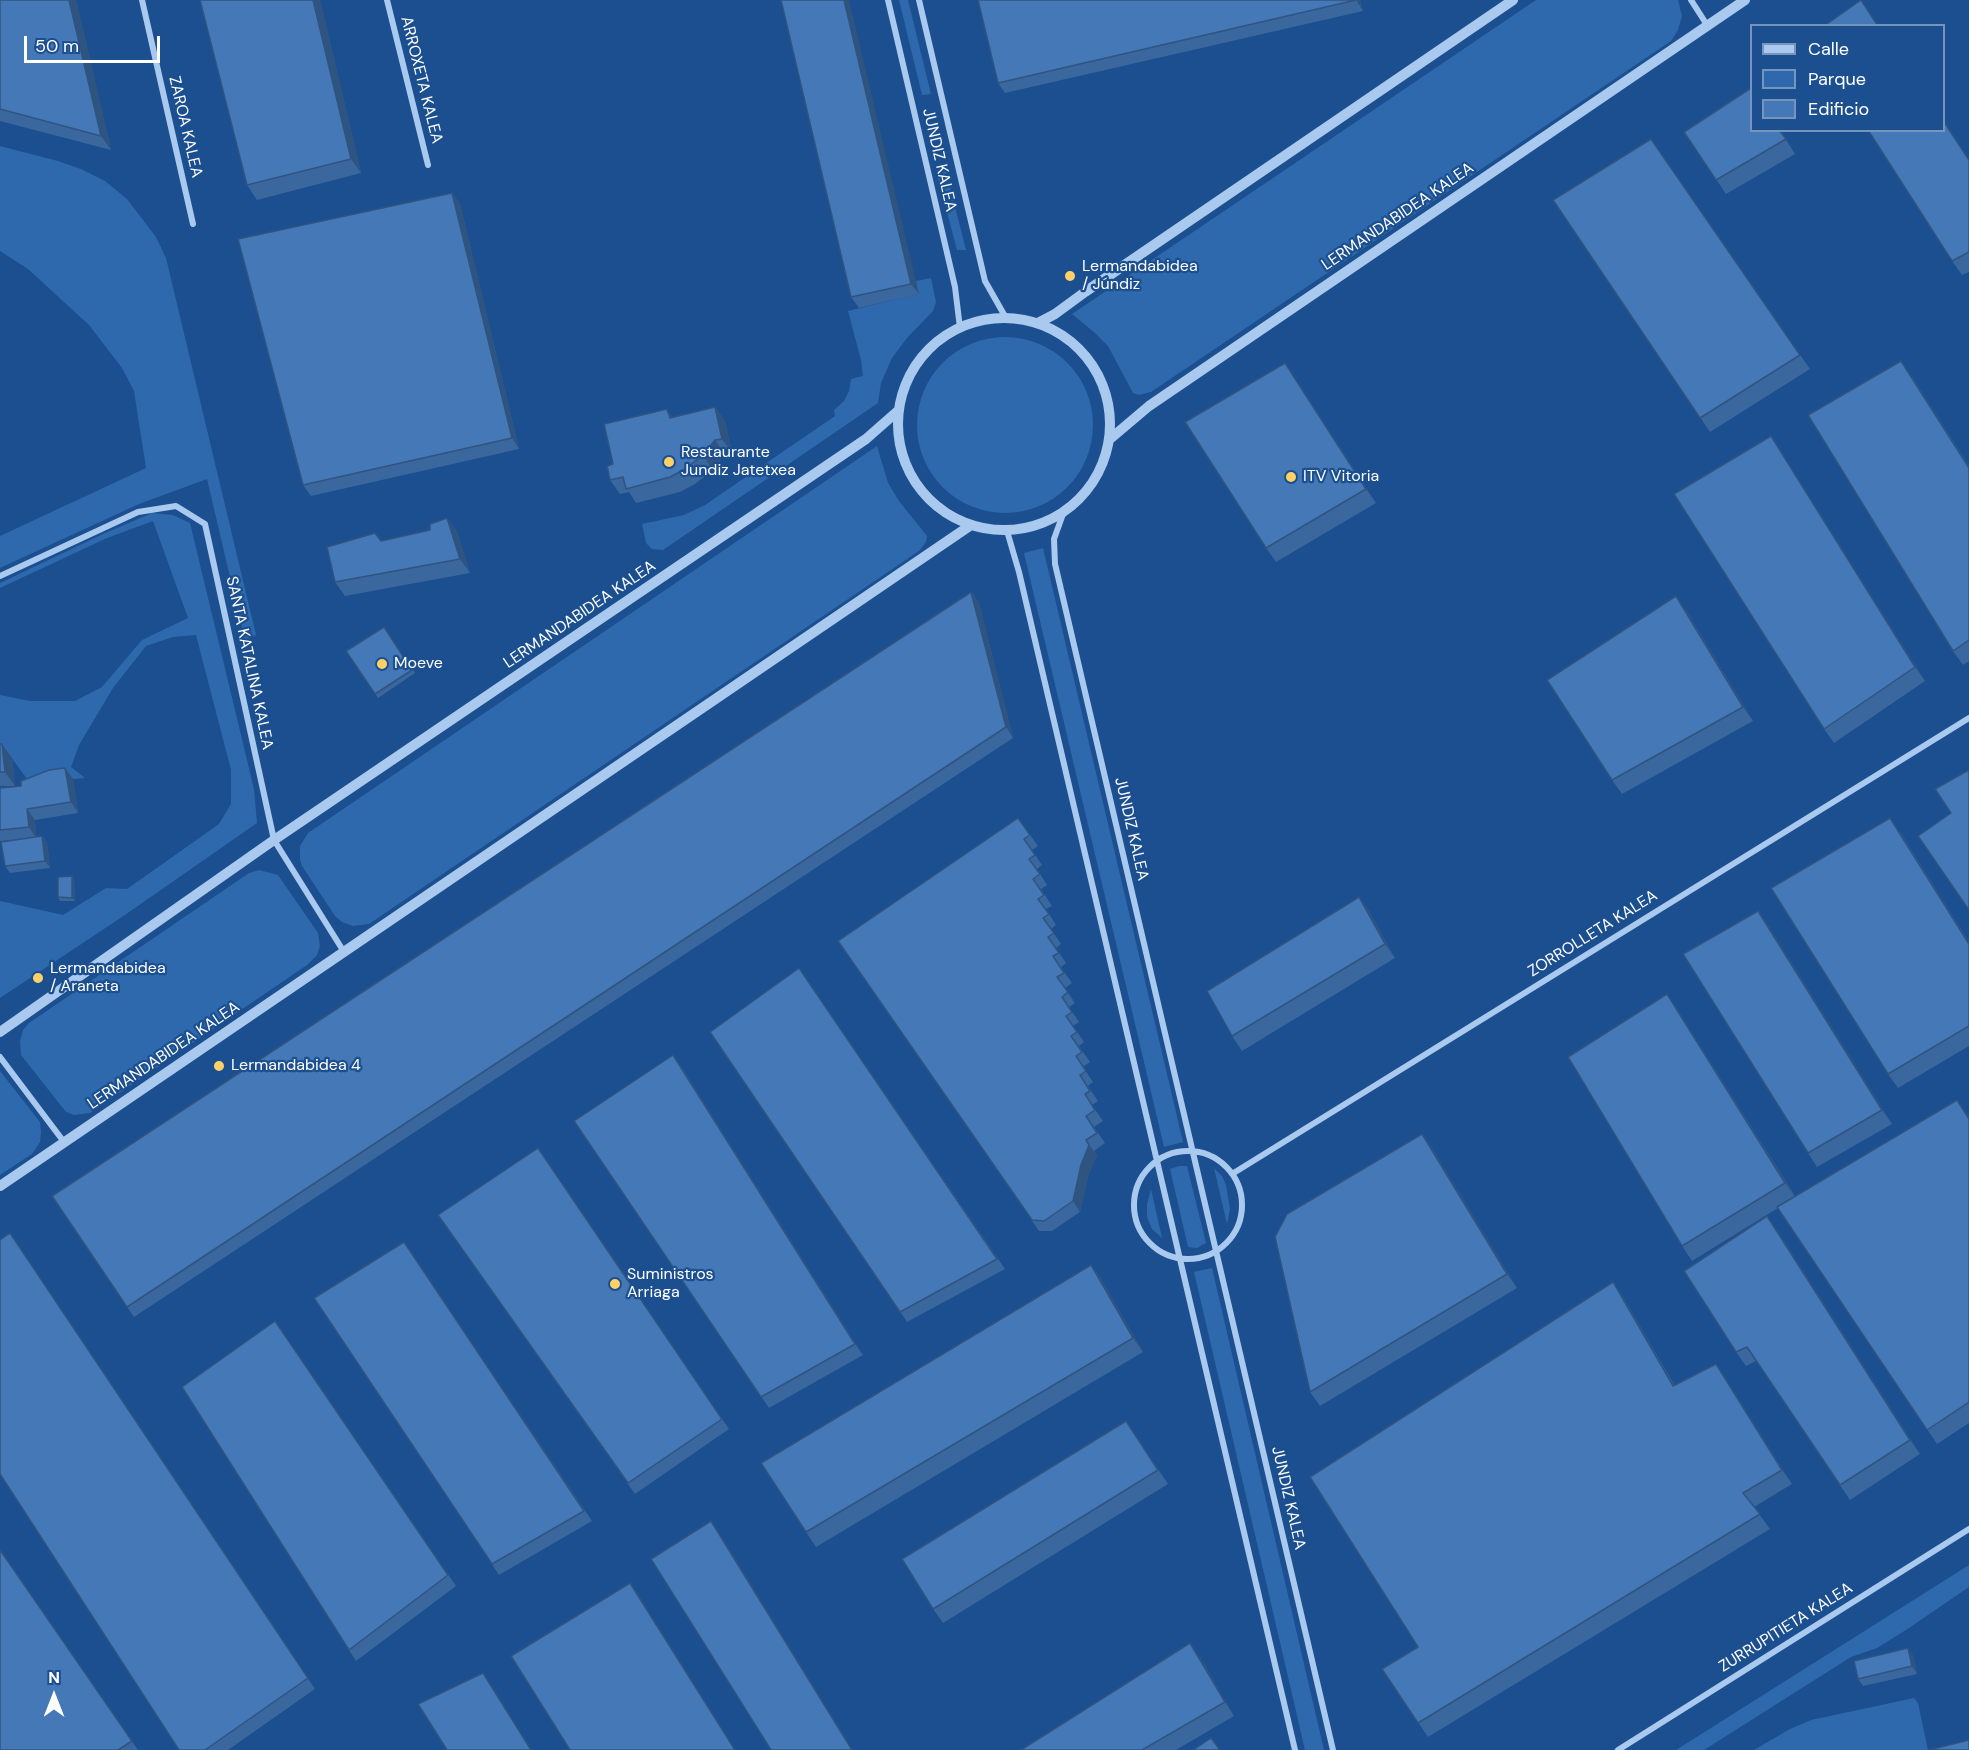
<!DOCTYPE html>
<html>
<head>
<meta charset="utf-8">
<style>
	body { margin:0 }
	#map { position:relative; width:1969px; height:1750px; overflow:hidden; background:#1b4f8f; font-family:"DM Sans",sans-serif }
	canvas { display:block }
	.legend { position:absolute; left:1750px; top:24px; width:195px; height:108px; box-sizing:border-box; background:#1b4f8f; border:2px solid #7695bc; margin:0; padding:8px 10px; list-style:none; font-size:18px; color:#fff }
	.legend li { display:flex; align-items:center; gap:12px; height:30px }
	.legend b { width:30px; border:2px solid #7695bc }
	.north { position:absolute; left:24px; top:1666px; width:60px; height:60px; -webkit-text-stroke:4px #1b4f8f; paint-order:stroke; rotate:0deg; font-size:16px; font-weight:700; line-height:24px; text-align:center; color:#fff }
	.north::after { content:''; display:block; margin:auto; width:21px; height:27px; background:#fff; clip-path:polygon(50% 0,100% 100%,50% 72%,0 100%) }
	.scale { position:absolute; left:24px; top:36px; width:136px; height:27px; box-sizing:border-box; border:3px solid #fff; border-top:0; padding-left:8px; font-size:18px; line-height:21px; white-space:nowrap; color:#fff; -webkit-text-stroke:4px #1b4f8f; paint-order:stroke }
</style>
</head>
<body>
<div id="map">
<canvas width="1969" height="1750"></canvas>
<ul class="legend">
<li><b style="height:8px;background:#a9c9ee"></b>Calle</li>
<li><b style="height:16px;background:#2e69ad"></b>Parque</li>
<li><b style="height:16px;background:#4478b7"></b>Edificio</li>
</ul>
<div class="north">N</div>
<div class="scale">50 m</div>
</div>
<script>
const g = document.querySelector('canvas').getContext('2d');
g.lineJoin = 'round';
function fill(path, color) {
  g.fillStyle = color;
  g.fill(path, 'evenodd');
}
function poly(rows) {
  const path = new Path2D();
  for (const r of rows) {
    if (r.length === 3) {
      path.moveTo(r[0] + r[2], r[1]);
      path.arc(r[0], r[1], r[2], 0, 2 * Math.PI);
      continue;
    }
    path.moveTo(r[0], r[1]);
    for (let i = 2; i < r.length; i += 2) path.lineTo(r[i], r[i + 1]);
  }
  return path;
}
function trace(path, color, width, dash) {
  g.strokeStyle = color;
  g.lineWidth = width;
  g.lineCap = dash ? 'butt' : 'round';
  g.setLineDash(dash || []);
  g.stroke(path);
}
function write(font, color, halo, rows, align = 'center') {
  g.font = font + ' "DM Sans",sans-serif';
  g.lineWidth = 4.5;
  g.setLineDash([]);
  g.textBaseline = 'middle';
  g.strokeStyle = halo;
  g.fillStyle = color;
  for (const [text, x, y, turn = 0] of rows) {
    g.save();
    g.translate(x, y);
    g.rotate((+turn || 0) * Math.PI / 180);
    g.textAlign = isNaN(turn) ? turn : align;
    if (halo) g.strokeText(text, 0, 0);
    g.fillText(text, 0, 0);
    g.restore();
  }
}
fill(poly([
	[899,0,908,0,931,94,922,95],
	[1536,0,1678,0,1682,16,1678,30,1671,41,1151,392,1139,395,1133,393,1108,346,1095,333,1072,314],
	[0,146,58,161,81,169,105,181,127,199,156,237,166,258,256,635,245,641,207,479,139,504,0,568,0,536,146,468,134,391,122,368,89,325,28,269,0,251],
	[935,167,945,167,966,250,957,250],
	[931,278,936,302,933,311,907,338,892,358,881,383,878,403,663,550,652,549,646,543,642,524,684,515,705,505,835,416,834,410,844,401,849,391,851,379,863,376,861,360,848,311,918,294,916,281],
	[1005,425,88],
	[877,446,888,483,899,501,927,536,926,542,919,551,369,924,353,926,342,922,335,916,302,866,300,859,300,846,308,833],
	[152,513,173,515,190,523,254,789,257,823,122,917,0,998,0,901,63,915,106,888,127,889,219,824,231,804,231,770,196,635,173,637,146,646,113,688,79,745,71,767,85,778,30,783,11,757,0,756,0,695,30,701,75,701,102,687,142,640,188,618,153,521,107,538,0,588,0,583,103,534],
	[1043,548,1183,1142,1164,1147,1024,553],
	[259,870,278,875,318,933,320,946,317,955,307,965,90,1113,74,1115,66,1112,21,1055,20,1041,23,1030,29,1023,249,873],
	[0,1071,40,1122,41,1132,40,1142,32,1154,0,1175],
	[1179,1166,1187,1166,1206,1243,1197,1248,1188,1247,1170,1169],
	[1214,1168,1222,1176,1226,1185,1230,1209,1227,1224],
	[1151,1189,1162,1238,1152,1229,1147,1217,1147,1204],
	[1212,1268,1324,1750,1305,1750,1194,1272],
	[1969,1565,1969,1587,1906,1630,1877,1648,1851,1657,1704,1750,1676,1750],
	[1914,1698,1918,1703,1928,1750,1754,1750,1790,1729,1811,1720]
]), '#2e69ad');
trace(poly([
	[142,0,193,224],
	[387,0,428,165],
	[888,0,955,287,960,328],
	[919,0,985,281,1006,318],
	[1691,0,1707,25],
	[1063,514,1054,539,1055,564,1333,1750],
	[1007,531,1019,572,1295,1750],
	[0,576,138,512,176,506,205,524,274,840,344,952],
	[0,1057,64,1142],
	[1188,1205,54],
	[1232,1174,1969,718],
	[1618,1750,1969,1529]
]), '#a9c9ee', 6);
trace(poly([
	[1004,424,106],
	[1038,323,1055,314,1085,292,1513,0],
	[1110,439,1149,406,1745,0],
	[0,1032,274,840,866,439,899,410],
	[0,1186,971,525]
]), '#a9c9ee', 10);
fill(poly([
	[0,0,76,0,111,150,0,121],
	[200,0,320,0,361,173,257,200,247,185],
	[781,0,919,294,859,308,851,297],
	[978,0,1360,0,1363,11,1005,93,998,83],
	[1780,130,1795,154,1726,194,1684,132],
	[1651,139,1810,369,1710,432,1553,200],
	[1969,159,1969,272,1962,275,1952,261],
	[452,193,460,204,519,449,311,496,303,485],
	[1911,375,1969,466,1969,661,1963,665,1953,651],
	[1295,378,1376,503,1276,562,1266,548],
	[715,407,725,421,732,453,725,454,713,470,695,484,680,492,636,503,629,492,620,494,610,480,613,464,673,417],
	[1771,436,1780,450,1925,681,1834,743,1824,729],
	[447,518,457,532,470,573,345,596,335,582,381,541,430,530],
	[971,592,979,603,1013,738,134,1317,52,1196],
	[1686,610,1753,721,1622,794,1612,780],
	[384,627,415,673,378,698,346,651],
	[0,744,2,744,12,758,15,786,0,786],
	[65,768,73,779,78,813,35,820,36,837,42,836,47,843,50,868,10,873,5,866,15,840,0,841,0,788,21,786],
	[1018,818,1038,846,1032,850,1042,865,1037,869,1047,885,1041,889,1052,906,1046,909,1056,925,1051,929,1061,944,1056,948,1066,963,1061,967,1072,983,1065,988,1075,1003,1069,1007,1079,1022,1073,1026,1084,1042,1079,1046,1090,1062,1083,1067,1093,1082,1088,1086,1098,1101,1092,1105,1103,1121,1094,1127,1105,1143,1094,1151,1097,1155,1088,1176,1080,1212,1052,1231,1039,1231,838,941],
	[1900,832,1969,942,1969,1046,1898,1088,1888,1074],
	[72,876,74,879,75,901,60,901,58,897],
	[1359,897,1369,911,1395,958,1242,1051,1232,1036],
	[1758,911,1768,925,1892,1124,1817,1167,1808,1153],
	[799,968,1005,1269,907,1322,710,1032],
	[1677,1009,1795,1196,1957,1100,1969,1117,1969,1423,1937,1444,1778,1208,1692,1261,1682,1246],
	[681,1066,863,1355,769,1408,574,1121],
	[1422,1134,1432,1148,1517,1288,1320,1406,1310,1392],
	[538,1148,729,1429,635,1494,438,1215],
	[1777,1230,1920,1454,1850,1500,1756,1361,1746,1366,1736,1352],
	[10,1233,315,1689,228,1750,179,1750],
	[404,1242,592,1521,499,1575,314,1298],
	[1091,1265,1101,1279,1143,1352,816,1547,806,1532],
	[1613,1282,1623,1297,1675,1386,1716,1364,1726,1379,1792,1484,1754,1507,1770,1529,1428,1737,1382,1669,1418,1647],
	[275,1321,456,1586,356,1661,349,1650],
	[1126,1421,1168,1484,943,1623,933,1609],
	[0,1549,138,1750,0,1750],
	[1913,1655,1917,1674,1863,1686,1858,1679],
	[1200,1657,1234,1716,1176,1750,1021,1750]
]), '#3a679d');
fill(poly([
	[69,0,76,0,111,150,101,136],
	[313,0,320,0,361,173,351,159],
	[844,0,849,0,919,294,911,284],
	[1356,0,1360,0,1363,11],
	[452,193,460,204,519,449,512,438],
	[1901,361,1911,375,1969,468],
	[1285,363,1295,378,1376,503,1366,489],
	[715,407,725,421,732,453,722,439],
	[667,409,677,423,670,418],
	[1771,436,1780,450,1925,681,1915,667],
	[715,440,725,454,713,470,703,455],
	[447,518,457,532,470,573,460,559],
	[971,592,979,603,1013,738,1006,727],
	[1676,596,1686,610,1753,721,1743,707],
	[2,744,12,758,15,786,5,772],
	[65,768,73,779,78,813,71,802],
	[27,809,35,820,36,838,29,827],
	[1890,818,1969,942,1969,944],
	[42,836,47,843,50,868,45,861],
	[72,876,74,879,75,901,72,898],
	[1359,897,1369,911,1395,958,1385,944],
	[1758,911,1768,925,1892,1124,1882,1110],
	[1667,994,1677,1009,1795,1197,1785,1183],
	[673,1055,681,1066,863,1355,855,1344],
	[1422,1134,1432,1148,1517,1288,1507,1274],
	[1089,1145,1097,1155,1088,1176,1080,1212,1073,1201,1081,1165],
	[1767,1216,1777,1230,1920,1454,1910,1440],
	[1091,1265,1101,1279,1143,1352,1133,1338],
	[1613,1282,1623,1297,1683,1401,1673,1386],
	[1716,1364,1726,1379,1792,1484,1782,1470],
	[711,1521,721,1535,853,1750,852,1750],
	[630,1583,640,1597,736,1750,735,1750],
	[1190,1643,1200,1657,1234,1716,1225,1702],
	[1908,1648,1913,1655,1917,1674,1912,1666],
	[483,1673,493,1687,532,1750,531,1750]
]), '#305480');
const building = poly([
	[0,0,69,0,101,136,0,109,0,0],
	[200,0,313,0,351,159,247,185,200,0],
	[781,0,844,0,911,284,851,297,781,0],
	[978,0,1356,0,998,83,978,0],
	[1861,0,1878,26,1824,26,1861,0],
	[1751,88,1752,90,1752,130,1779,130,1786,139,1716,180,1684,132,1751,88],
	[1944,122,1969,160,1969,252,1952,261,1868,130,1944,130,1944,122],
	[1651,139,1800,355,1700,418,1553,200,1651,139],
	[452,193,512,438,303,485,238,239,452,193],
	[1901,361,1969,468,1969,640,1953,651,1808,415,1901,361],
	[1285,363,1366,489,1266,548,1185,422,1285,363],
	[715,407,722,439,715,440,703,455,685,469,670,477,626,489,623,477,610,480,607,466,613,464,604,424,667,409,670,418,715,407],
	[1771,436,1915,667,1824,729,1674,494,1771,436],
	[447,518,460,559,335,582,327,547,375,533,381,541,430,530,430,524,447,518],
	[971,592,1006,727,127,1307,52,1196,971,592],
	[1676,596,1743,707,1612,780,1547,680,1676,596],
	[384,627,412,670,375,694,346,651,384,627],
	[0,744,2,744,5,772,0,772,0,744],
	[65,768,71,802,27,809,29,827,0,830,0,788,21,786,21,781,49,770,65,768],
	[1969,770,1969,910,1918,836,1951,813,1935,789,1969,770],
	[1018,818,1030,835,1024,839,1035,855,1029,859,1040,874,1033,879,1044,895,1038,899,1049,914,1043,918,1054,933,1048,937,1059,953,1053,956,1064,973,1057,977,1068,992,1062,997,1072,1012,1066,1016,1077,1032,1071,1036,1082,1052,1076,1056,1086,1071,1080,1075,1090,1091,1085,1094,1095,1110,1086,1116,1097,1133,1086,1140,1089,1145,1081,1165,1073,1201,1044,1221,1032,1220,838,941,1018,818],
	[1890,818,1969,944,1969,1026,1888,1074,1771,888,1890,818],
	[42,836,45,861,5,866,1,842,42,836],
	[72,876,72,898,58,897,58,877,72,876],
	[1359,897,1385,944,1232,1036,1207,991,1359,897],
	[1758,911,1882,1110,1808,1153,1683,954,1758,911],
	[799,968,997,1259,900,1312,710,1032,799,968],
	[1667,994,1785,1183,1682,1246,1568,1057,1667,994],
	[673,1055,855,1344,761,1397,574,1121,673,1055],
	[1957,1100,1969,1119,1969,1402,1927,1430,1777,1207,1957,1100],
	[1422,1134,1507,1274,1310,1392,1275,1237,1287,1214,1422,1134],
	[538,1148,722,1419,628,1483,438,1215,538,1148],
	[1767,1216,1910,1440,1840,1485,1747,1347,1736,1352,1684,1271,1767,1216],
	[10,1233,308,1678,205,1750,179,1750,0,1474,0,1240,10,1233],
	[404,1242,584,1511,492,1564,314,1298,404,1242],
	[1091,1265,1133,1338,806,1532,761,1463,1091,1265],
	[1613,1282,1673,1386,1716,1364,1782,1470,1743,1493,1760,1514,1418,1723,1382,1669,1418,1647,1310,1477,1613,1282],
	[275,1321,448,1575,349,1650,182,1387,275,1321],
	[1126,1421,1158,1470,933,1609,902,1559,1126,1421],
	[711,1521,852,1750,771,1750,651,1559,711,1521],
	[0,1550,132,1741,118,1750,0,1750,0,1550],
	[630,1583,735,1750,570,1750,511,1656,630,1583],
	[1190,1643,1225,1702,1142,1750,1021,1750,1190,1643],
	[1908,1648,1912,1666,1858,1679,1854,1661,1908,1648],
	[483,1673,531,1750,447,1750,418,1704,483,1673],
	[1211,1738,1220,1750,1193,1750,1211,1738],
	[1969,1740,1969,1750,1929,1750,1969,1740]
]);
fill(building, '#4478b7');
trace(building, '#305480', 1.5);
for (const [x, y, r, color] of [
	[1070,276,6,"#ffd166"],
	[669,462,6,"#ffd166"],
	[1291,477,6,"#ffd166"],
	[382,664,6,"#ffd166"],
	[38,978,6,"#ffd166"],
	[219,1066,6,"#ffd166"],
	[615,1284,6,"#ffd166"]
]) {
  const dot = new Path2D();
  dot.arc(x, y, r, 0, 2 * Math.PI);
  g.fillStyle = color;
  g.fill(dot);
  trace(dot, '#1b4f8f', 2);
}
write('16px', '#fff', '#1b4f8f', [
	["ARROXETA KALEA",421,80,76],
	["ZAROA KALEA",185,127,77],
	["JUNDIZ KALEA",939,160,77],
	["LERMANDABIDEA KALEA",1398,217,-34],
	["LERMANDABIDEA KALEA",580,615,-34],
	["SANTA KATALINA KALEA",249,663,78],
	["JUNDIZ KALEA",1131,829,77],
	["ZORROLLETA KALEA",1593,934,-32],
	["LERMANDABIDEA KALEA",164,1056,-34],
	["JUNDIZ KALEA",1288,1498,77],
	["ZURRUPITIETA KALEA",1786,1628,-32]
]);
write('16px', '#fff', '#1b4f8f', [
	["Lermandabidea",1082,267],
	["/ Júndiz",1082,285],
	["Restaurante",681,453],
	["Jundiz Jatetxea",681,471],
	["ITV Vitoria",1303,477],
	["Moeve",394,664],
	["Lermandabidea",50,969],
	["/ Araneta",50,987],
	["Lermandabidea 4",231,1066],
	["Suministros",627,1275],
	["Arriaga",627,1293]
], 'left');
</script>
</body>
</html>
